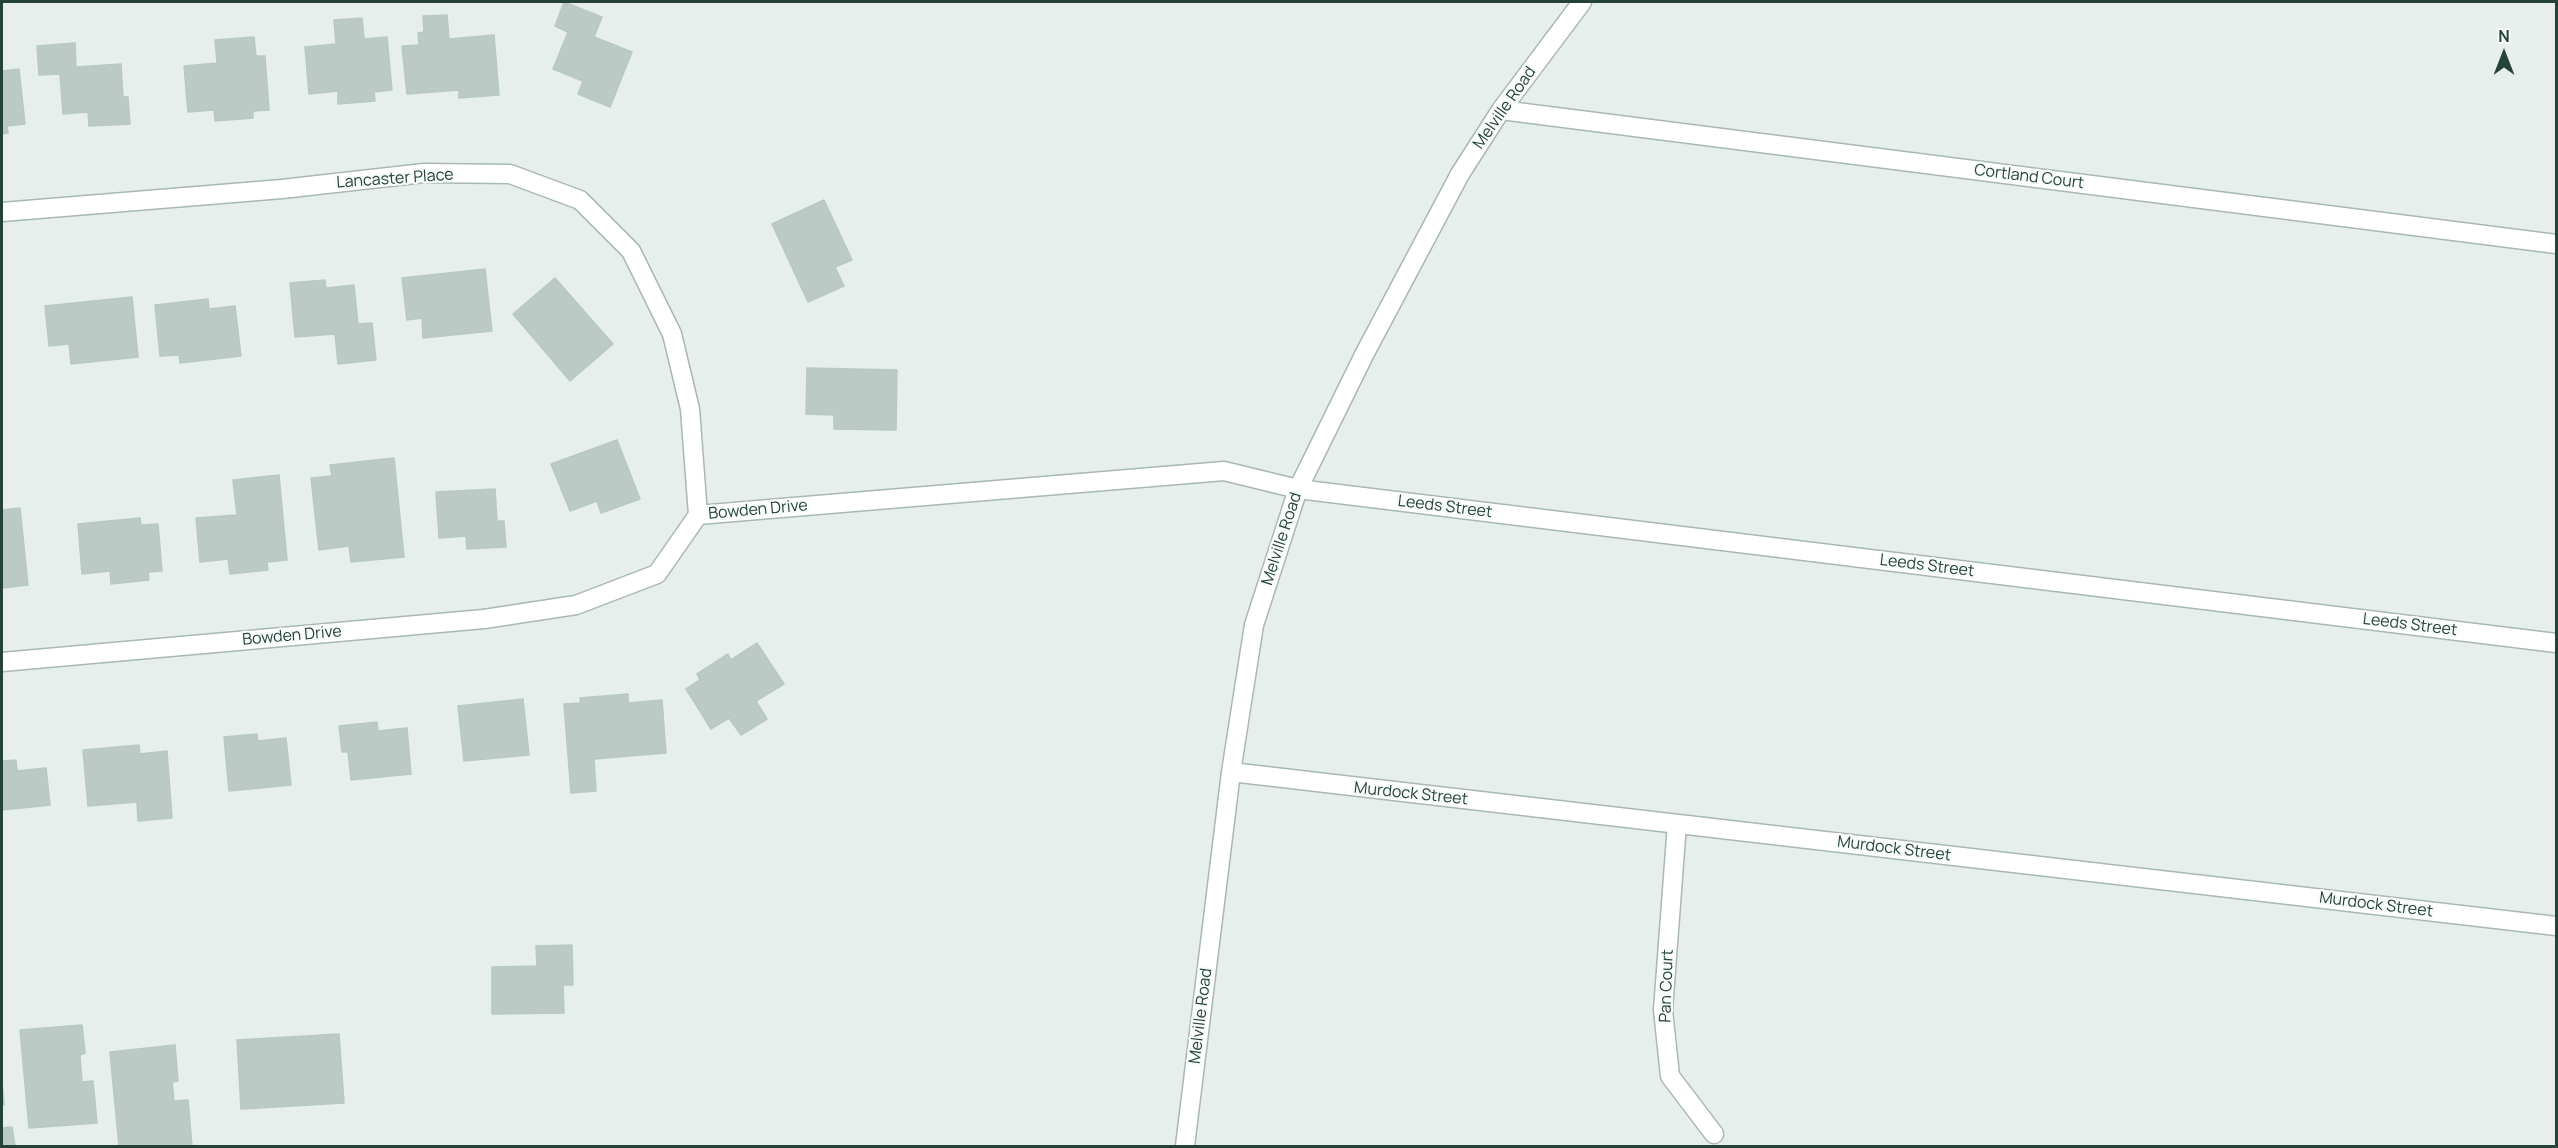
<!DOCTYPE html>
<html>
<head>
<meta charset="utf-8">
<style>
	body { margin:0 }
	#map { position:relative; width:2558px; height:1148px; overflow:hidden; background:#e6efeb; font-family:Manrope,sans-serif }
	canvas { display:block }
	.frame { position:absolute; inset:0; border:3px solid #24423a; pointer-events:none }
	.north { position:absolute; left:2474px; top:24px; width:60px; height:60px; -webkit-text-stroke:4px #f7fbf9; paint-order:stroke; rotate:0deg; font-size:16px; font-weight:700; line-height:24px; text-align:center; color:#24423a }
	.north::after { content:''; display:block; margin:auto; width:21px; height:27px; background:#24423a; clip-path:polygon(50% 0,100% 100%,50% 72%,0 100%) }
</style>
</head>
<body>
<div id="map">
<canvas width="2558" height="1148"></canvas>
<div class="frame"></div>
<div class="north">N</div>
</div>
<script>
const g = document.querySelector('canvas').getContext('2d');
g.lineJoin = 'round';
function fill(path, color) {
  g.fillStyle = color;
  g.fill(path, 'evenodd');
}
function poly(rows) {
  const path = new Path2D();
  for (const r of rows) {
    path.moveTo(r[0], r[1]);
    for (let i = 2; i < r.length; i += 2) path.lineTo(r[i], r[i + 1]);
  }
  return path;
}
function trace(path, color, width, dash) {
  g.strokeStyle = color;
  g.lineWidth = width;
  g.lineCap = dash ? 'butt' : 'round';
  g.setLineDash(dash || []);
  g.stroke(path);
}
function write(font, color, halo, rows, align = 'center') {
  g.font = font + ' Manrope,sans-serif';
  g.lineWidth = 4.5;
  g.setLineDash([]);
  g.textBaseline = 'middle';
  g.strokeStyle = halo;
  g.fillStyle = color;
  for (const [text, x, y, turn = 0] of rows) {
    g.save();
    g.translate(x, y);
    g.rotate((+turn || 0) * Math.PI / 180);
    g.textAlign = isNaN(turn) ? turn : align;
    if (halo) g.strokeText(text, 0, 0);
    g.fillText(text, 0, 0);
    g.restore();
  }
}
const building = poly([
	[564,2,602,17,594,37,632,52,610,107,578,94,583,81,553,69,568,32,555,26,564,2],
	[447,15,449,39,494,35,499,95,459,98,459,90,407,94,402,46,419,45,418,33,424,32,423,16,447,15],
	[362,18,364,39,387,37,392,90,374,92,375,101,338,104,338,91,309,94,305,47,336,44,334,20,362,18],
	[254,37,256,56,265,56,269,110,253,111,253,118,215,121,214,110,188,112,184,66,217,63,215,40,254,37],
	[75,43,76,67,121,64,123,97,128,97,130,124,89,126,88,112,63,114,60,74,39,75,37,46,75,43],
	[19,69,25,124,7,126,8,133,2,134,2,71,19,69],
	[824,200,852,260,835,267,844,286,808,302,772,224,824,200],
	[485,269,492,331,423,338,422,318,407,320,402,278,485,269],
	[555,278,613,344,570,381,513,314,555,278],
	[325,280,326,288,354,285,358,324,372,323,376,360,338,364,335,334,295,337,290,283,325,280],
	[132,297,138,357,71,364,69,344,49,346,45,306,132,297],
	[208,299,209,309,235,306,241,356,180,363,179,355,160,356,155,305,208,299],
	[807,368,897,370,896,430,834,429,834,415,806,414,807,368],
	[617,440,640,499,601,513,597,501,570,511,551,464,617,440],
	[394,458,404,557,351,562,349,546,319,550,311,478,332,476,330,465,394,458],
	[279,475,287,560,267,562,268,570,230,574,228,559,200,562,196,518,237,515,233,480,279,475],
	[495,489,497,521,504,521,506,547,467,549,466,536,439,538,436,492,495,489],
	[20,508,28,585,2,588,2,510,20,508],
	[140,518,141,525,158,524,162,571,148,572,149,580,111,584,110,571,82,574,78,524,140,518],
	[757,643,784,684,756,701,767,719,741,735,729,718,711,729,686,689,700,680,697,674,728,654,731,660,757,643],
	[628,694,628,703,662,700,666,753,594,759,596,791,571,793,564,704,581,703,580,698,628,694],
	[523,699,529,755,464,761,458,706,523,699],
	[377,722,378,731,407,728,411,774,351,780,348,752,342,752,339,726,377,722],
	[257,734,258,741,286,738,291,785,229,791,224,737,257,734],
	[139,745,140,754,167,751,172,818,138,821,137,802,88,806,83,750,139,745],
	[16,760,17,771,46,768,50,805,2,810,2,761,16,760],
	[572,945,573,985,563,985,564,1013,492,1014,492,967,537,966,536,946,572,945],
	[82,1025,85,1053,80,1055,82,1082,93,1081,97,1123,29,1128,20,1030,82,1025],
	[339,1034,344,1103,241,1109,237,1040,339,1034],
	[175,1045,178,1081,172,1082,174,1101,188,1100,192,1146,119,1146,110,1052,175,1045],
	[2,1081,4,1105,2,1105,2,1081],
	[12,1127,15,1146,2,1146,2,1128,12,1127]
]);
fill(building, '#bbcac4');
trace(building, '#b8c9c2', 1.5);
const minor = poly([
	[1501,110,2556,244],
	[2,212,282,189,424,173,510,174,580,200,631,251,672,334,690,409,698,515],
	[2,662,484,619,576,605,657,574,698,515,1224,471,1298,489,2556,643],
	[1231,772,2556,926],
	[1677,824,1663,1010,1670,1076,1714,1134],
	[1185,1146,1231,772,1254,625,1298,489,1365,353,1460,174,1501,110,1582,2]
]);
trace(minor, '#a8b8b2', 21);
trace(minor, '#fff', 18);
write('16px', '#24423a', '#f7fbf9', [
	["Melville Road",1505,108,-55],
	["Cortland Court",2029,177,7],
	["Lancaster Place",395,179,-4],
	["Leeds Street",1445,507,7],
	["Bowden Drive",758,510,-5],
	["Melville Road",1282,539,-72],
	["Leeds Street",1927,566,7],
	["Leeds Street",2410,625,7],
	["Bowden Drive",292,636,-5],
	["Murdock Street",1411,794,6],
	["Murdock Street",1894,849,7],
	["Murdock Street",2376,905,7],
	["Pan Court",1667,986,-88],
	["Melville Road",1201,1016,-83]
]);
</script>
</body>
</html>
